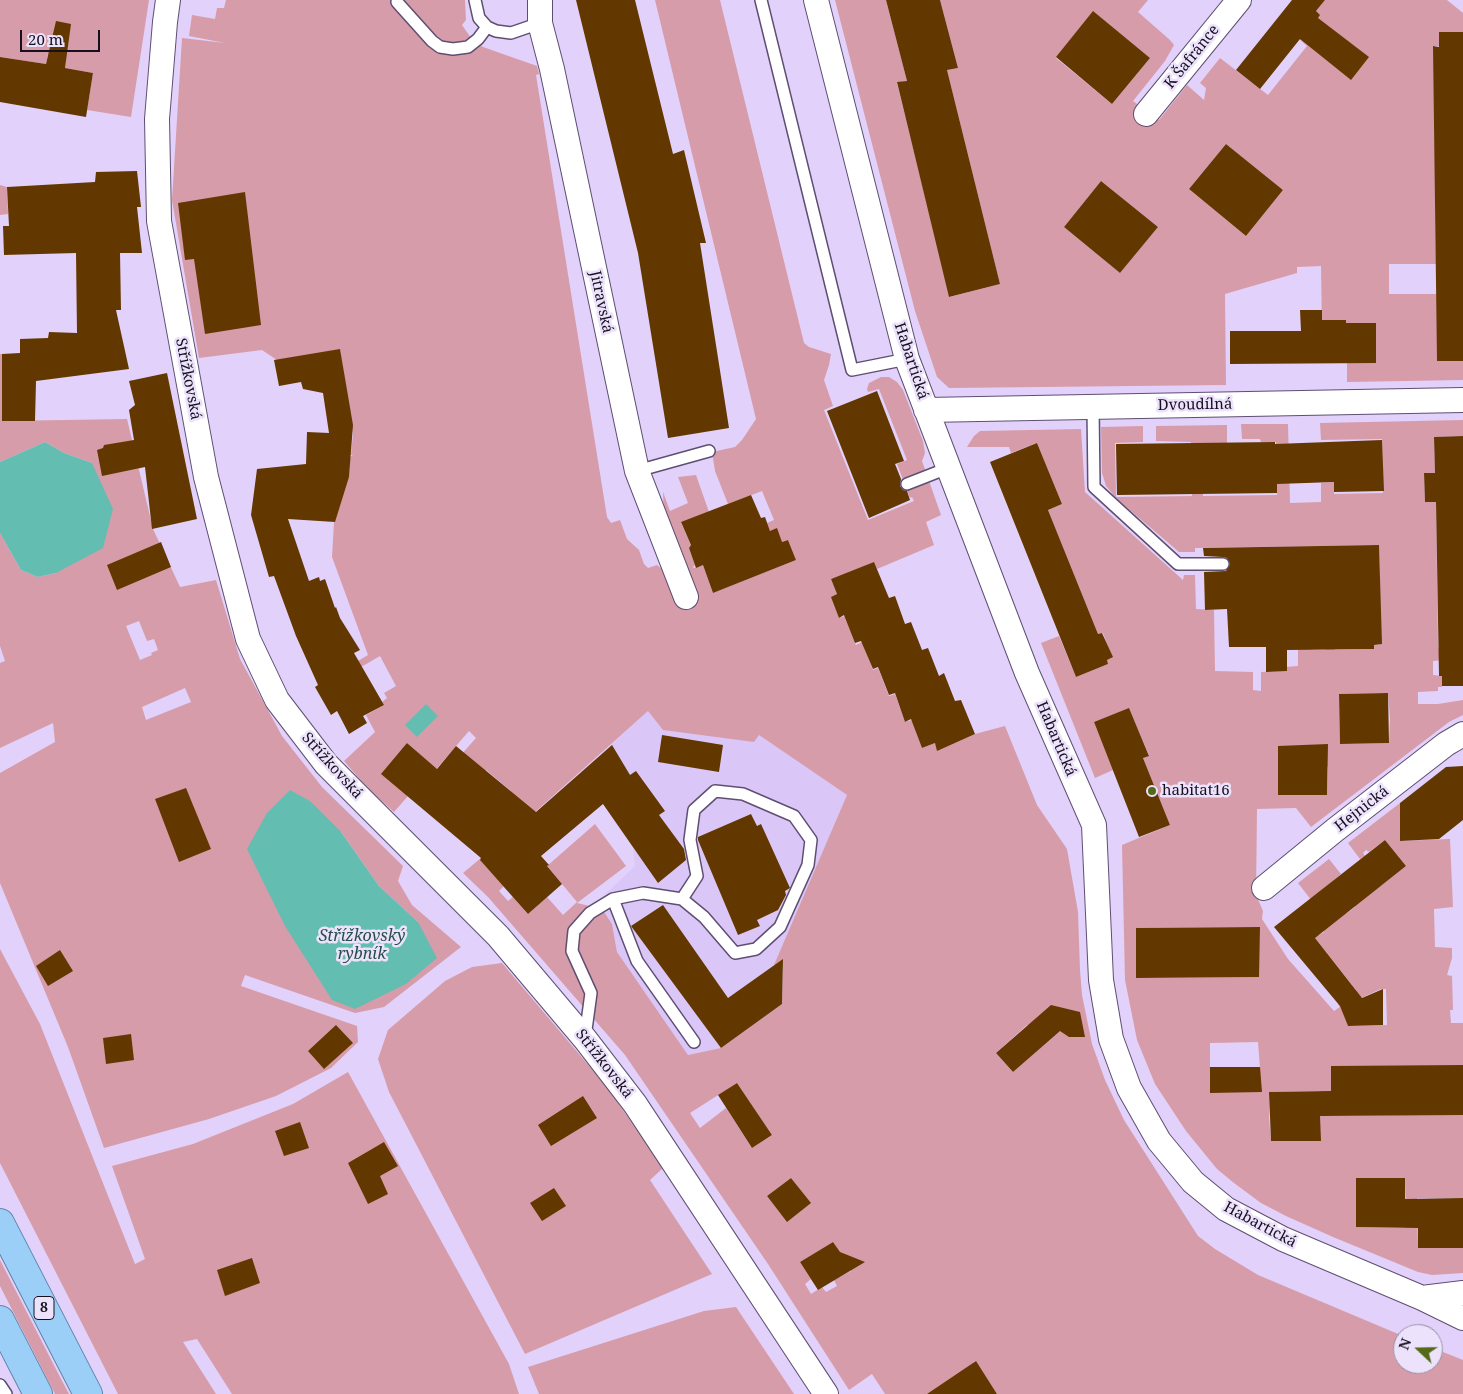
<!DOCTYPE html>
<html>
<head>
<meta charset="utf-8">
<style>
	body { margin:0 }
	#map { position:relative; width:1463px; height:1394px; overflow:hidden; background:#e2d1fa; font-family:"Noto Serif",serif }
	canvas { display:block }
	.north { position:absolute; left:1393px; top:1324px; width:50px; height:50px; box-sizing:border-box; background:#ece2fb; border:1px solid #968ea3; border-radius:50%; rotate:291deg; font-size:14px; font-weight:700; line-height:20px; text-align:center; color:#16101e }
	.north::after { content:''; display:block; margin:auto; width:18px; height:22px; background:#546a19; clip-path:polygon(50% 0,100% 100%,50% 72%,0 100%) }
	.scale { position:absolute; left:20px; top:30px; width:80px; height:22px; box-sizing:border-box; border:2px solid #16101e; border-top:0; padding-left:6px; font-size:15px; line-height:18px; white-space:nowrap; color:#16101e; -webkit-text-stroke:4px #ece2fb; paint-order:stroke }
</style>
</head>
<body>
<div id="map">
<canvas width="1463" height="1394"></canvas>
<div class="north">N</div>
<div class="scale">20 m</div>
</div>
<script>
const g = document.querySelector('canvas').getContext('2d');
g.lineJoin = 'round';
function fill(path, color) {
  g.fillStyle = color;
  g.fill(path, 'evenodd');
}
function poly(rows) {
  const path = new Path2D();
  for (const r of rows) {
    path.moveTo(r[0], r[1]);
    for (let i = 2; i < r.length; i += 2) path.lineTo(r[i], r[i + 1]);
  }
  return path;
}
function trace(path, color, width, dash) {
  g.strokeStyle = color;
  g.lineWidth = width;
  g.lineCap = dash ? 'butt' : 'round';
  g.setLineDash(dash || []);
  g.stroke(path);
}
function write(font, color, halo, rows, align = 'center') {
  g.font = font + ' "Noto Serif",serif';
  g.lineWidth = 5;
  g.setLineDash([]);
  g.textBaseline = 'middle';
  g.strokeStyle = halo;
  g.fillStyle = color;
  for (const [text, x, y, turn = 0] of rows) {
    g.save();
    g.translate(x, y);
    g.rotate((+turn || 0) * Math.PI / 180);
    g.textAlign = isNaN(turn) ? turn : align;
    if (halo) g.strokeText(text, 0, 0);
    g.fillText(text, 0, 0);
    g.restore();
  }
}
fill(poly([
	[648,711,759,735,847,795,775,965,780,965,783,967,779,1006,721,1048,688,1055,617,952,612,924,593,906,635,866,633,848,581,772]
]), '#dbc7f7');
fill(poly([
	[0,0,149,0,131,117,87,110,93,73,65,68,66,58,48,54,46,64,0,57],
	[226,0,465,0,466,20,462,25,471,38,483,47,537,66,539,74,536,75,607,517,611,523,620,520,627,539,639,550,644,564,648,568,657,565,666,572,663,492,670,511,688,503,678,477,696,475,709,512,681,523,691,545,689,548,695,565,693,567,694,568,703,565,713,593,796,560,788,540,782,542,770,531,767,523,774,520,762,491,728,504,715,471,712,452,735,447,742,440,756,419,655,0,720,0,804,343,809,347,831,354,829,365,824,380,833,406,824,410,868,520,914,501,912,497,910,498,897,464,907,460,879,389,868,392,867,389,869,383,881,377,889,377,897,382,903,390,923,441,925,453,922,461,941,515,926,522,934,545,877,569,874,563,831,579,837,594,832,597,839,618,845,616,855,643,856,645,862,642,873,670,878,668,889,696,895,694,905,722,912,720,922,748,935,743,938,750,975,734,1005,726,1037,805,1067,849,1078,912,1080,970,1082,995,1092,1044,1105,1080,1124,1120,1198,1236,1215,1249,1258,1275,1403,1336,1403,1364,1433,1364,1433,1348,1463,1360,1463,1394,997,1394,975,1361,947,1394,885,1394,872,1374,849,1390,768,1264,625,1055,488,897,463,873,481,858,481,861,504,886,499,891,508,901,513,897,528,914,547,897,563,915,577,902,547,866,595,824,626,866,577,903,602,909,612,924,617,952,688,1055,721,1048,782,1004,783,967,780,965,774,965,847,795,759,735,754,742,663,730,648,711,516,829,511,791,486,770,469,790,460,756,476,738,469,731,432,774,411,757,416,751,407,743,408,796,394,812,369,790,344,761,375,732,366,715,384,705,382,702,387,698,384,693,396,686,380,656,361,667,341,671,368,655,332,557,334,522,347,478,349,478,350,457,353,455,351,455,353,434,340,350,277,360,262,350,199,358,172,200,182,38,225,43,189,36,192,15,215,19,217,8,224,8],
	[1027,1025,1044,1044,1013,1072,996,1053],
	[737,1083,772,1135,752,1148,726,1108,700,1128,690,1113],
	[791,1178,810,1203,787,1221,767,1196],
	[833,1242,851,1271,834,1280,837,1286,826,1292,822,1287,811,1294,805,1284,811,1279,800,1262],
	[835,0,886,0,907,81,897,83,950,297,1000,284,947,70,958,68,940,0,1148,0,1138,12,1170,40,1174,45,1165,61,1133,101,1159,120,1187,85,1204,100,1206,88,1200,83,1220,58,1268,95,1307,46,1299,39,1316,11,1325,0,1447,0,1463,13,1463,32,1439,32,1439,46,1434,46,1436,264,1389,264,1389,294,1437,294,1463,361,1463,380,1347,382,1347,363,1376,362,1376,323,1346,323,1346,320,1322,331,1321,266,1297,267,1297,273,1225,294,1226,385,949,388,937,377,915,311],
	[1093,12,1150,58,1112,104,1056,58],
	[1226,144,1283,190,1246,236,1189,189],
	[1101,181,1158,227,1120,273,1064,227],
	[0,185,7,187,8,214,0,215],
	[0,354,2,354,2,421,127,419,153,529,180,587,216,580,240,659,282,736,322,787,403,866,398,881,412,905,461,947,384,1007,355,1013,245,975,241,986,357,1026,358,1042,331,1068,276,1096,209,1119,104,1148,68,1047,0,883,0,773,55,742,53,723,0,748,0,663,5,661,0,646,0,533,21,570,38,577,56,573,92,463,64,453,45,442,0,462],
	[139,621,147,641,154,639,158,650,151,653,152,655,140,660,126,626],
	[185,688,191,702,146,720,142,707],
	[341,832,379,886,418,922,264,880,248,849],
	[1463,420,1463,436,1434,437,1435,473,1424,473,1425,502,1436,502,1438,646,1442,660,1433,661,1433,675,1442,676,1442,687,1438,687,1438,691,1418,692,1418,704,1438,704,1463,700,1463,715,1449,722,1311,827,1296,808,1257,809,1256,895,1263,911,1262,919,1288,959,1334,1011,1340,1007,1338,1004,1356,990,1315,938,1315,932,1319,935,1324,932,1321,927,1328,922,1298,883,1329,859,1341,874,1326,887,1347,913,1355,907,1352,902,1382,885,1406,866,1385,840,1369,852,1366,850,1363,853,1365,856,1360,859,1348,843,1400,803,1400,841,1450,839,1453,907,1434,909,1435,947,1452,948,1452,958,1447,975,1452,976,1453,1010,1450,1010,1451,1023,1463,1023,1463,1065,1416,1115,1463,1115,1463,1198,1417,1198,1418,1248,1463,1248,1463,1273,1432,1275,1418,1272,1333,1237,1286,1216,1261,1203,1234,1183,1217,1169,1186,1131,1155,1084,1137,1040,1125,980,1122,845,1170,825,1143,758,1149,755,1129,709,1094,722,1113,770,1095,778,1041,643,1059,636,1076,677,1108,664,1107,660,1112,657,1103,633,1098,634,1048,510,1062,504,1037,443,1011,453,1009,447,967,447,974,436,980,431,1081,429,1085,492,1183,580,1184,575,1195,575,1196,609,1214,610,1215,671,1253,672,1253,690,1261,691,1261,672,1285,671,1285,667,1298,666,1298,646,1313,650,1325,650,1325,646,1336,650,1374,649,1374,645,1381,644,1379,545,1195,548,1195,552,1179,552,1117,499,1106,486,1102,473,1101,427,1143,426,1143,442,1115,443,1116,497,1192,496,1191,442,1156,441,1156,426,1227,425,1227,443,1202,444,1203,496,1277,495,1276,442,1261,442,1260,439,1242,439,1241,424,1288,424,1290,503,1321,502,1321,483,1334,482,1334,494,1383,493,1382,439,1321,440,1320,423],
	[1388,693,1390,718,1389,743,1340,744,1339,694],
	[1279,746,1328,767,1327,795,1278,795],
	[1258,927,1258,977,1136,978,1136,928],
	[1381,989,1386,989,1387,1025,1348,1026,1341,1007],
	[1258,1042,1260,1068,1210,1093,1210,1043],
	[1331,1066,1405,1066,1405,1115,1331,1116],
	[1320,1091,1320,1141,1271,1141,1269,1117,1270,1092],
	[1356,1178,1405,1178,1406,1228,1356,1227],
	[0,949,40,1024,135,1264,145,1259,112,1166,193,1144,293,1104,348,1072,509,1364,519,1394,232,1394,197,1339,183,1342,216,1394,118,1394,0,1163],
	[502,963,607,1087,663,1168,650,1180,712,1274,525,1354,389,1092,378,1059,388,1030,445,981,472,967],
	[0,1260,60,1377,69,1394,55,1394,0,1286],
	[736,1307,794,1394,539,1394,528,1367,704,1311]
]), '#d79ca9');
fill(poly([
	[45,442,64,453,92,463,113,509,103,548,56,573,38,577,21,570,0,533,0,462],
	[426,704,438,716,417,737,405,725],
	[290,790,310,801,341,832,379,886,418,922,437,958,406,984,355,1009,332,1000,285,926,247,849,267,813]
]), '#63bdb1');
fill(poly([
	[576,0,635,0,673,154,684,150,706,243,700,243,729,428,668,438,638,253],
	[886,0,940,0,958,68,947,70,1000,284,949,297,897,82,907,81],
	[1292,0,1325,0,1316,11,1320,15,1318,18,1369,57,1351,80,1300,39,1260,89,1236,70],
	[1093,11,1150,58,1112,104,1056,57],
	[56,21,71,24,65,68,93,73,86,117,0,102,0,57,46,64],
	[1439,32,1463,32,1463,361,1437,361,1433,46,1439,47],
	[1226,144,1283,190,1246,236,1189,189],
	[137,171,141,207,137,207,142,253,120,253,121,310,116,310,129,369,36,381,35,421,2,421,2,354,20,353,20,339,48,338,49,332,77,333,76,253,4,255,3,226,9,226,7,187,95,182,96,172],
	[1101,181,1158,227,1120,273,1064,227],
	[245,192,261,325,205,334,194,259,185,260,178,203],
	[1300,310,1322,310,1322,320,1346,320,1346,323,1376,323,1376,363,1230,364,1230,331,1301,331],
	[340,349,353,425,349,477,335,522,288,519,309,581,319,577,320,581,325,579,335,608,336,607,340,618,360,650,354,653,384,705,363,716,367,723,349,734,337,711,331,715,315,687,318,685,296,636,274,576,269,577,251,515,257,469,306,464,307,432,329,433,323,393,303,389,301,382,279,386,274,360],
	[167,373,197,519,152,529,145,467,102,476,97,450,103,448,104,445,134,440,129,410,135,405,129,381],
	[877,391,904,461,895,464,901,479,900,486,903,490,907,491,910,500,869,518,827,411],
	[1463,436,1463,686,1442,686,1442,676,1439,676,1436,502,1425,502,1424,473,1435,473,1434,437],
	[1382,440,1384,491,1334,492,1334,482,1277,484,1277,493,1117,495,1116,444,1275,442,1275,444],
	[1037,443,1062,504,1048,510,1098,634,1102,633,1113,657,1107,660,1108,664,1076,677,990,462],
	[751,495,761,518,765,517,770,531,777,528,782,542,788,540,796,560,713,593,703,565,696,568,689,548,691,545,681,522],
	[161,542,171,567,117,590,107,565],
	[1379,545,1382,644,1374,645,1374,649,1287,650,1287,671,1266,672,1266,647,1229,647,1227,609,1205,610,1204,572,1226,571,1230,564,1227,558,1223,557,1204,556,1203,548],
	[874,562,889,598,895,596,905,624,911,622,922,650,928,648,939,676,944,673,955,701,961,700,975,734,937,751,935,743,922,748,911,719,905,722,895,693,889,695,878,667,873,669,861,641,855,643,844,615,839,618,831,597,837,594,831,579],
	[1388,693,1389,743,1340,744,1339,694],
	[1129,708,1149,756,1143,758,1170,825,1139,837,1094,722],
	[662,735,723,745,719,772,658,762],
	[407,743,437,769,456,746,536,812,612,745,630,775,636,771,665,811,659,815,684,849,686,860,658,883,603,804,541,856,549,865,547,866,562,884,528,914,480,860,481,858,381,774],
	[1328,744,1327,795,1278,795,1278,746],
	[1463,766,1463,820,1439,839,1400,841,1400,803,1446,767],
	[186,788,211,849,179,862,155,799],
	[751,814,757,826,761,824,790,888,785,891,786,895,778,910,757,920,760,926,738,935,698,840,698,837],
	[1385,840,1406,866,1315,938,1362,998,1383,989,1383,1025,1348,1026,1340,1006,1274,927],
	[663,905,728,998,783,959,782,1004,721,1048,631,926],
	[1260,927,1259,977,1136,978,1136,928],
	[60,950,73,971,48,986,36,966],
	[1051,1005,1080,1012,1085,1037,1069,1037,1060,1031,1013,1072,996,1053],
	[336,1025,353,1043,324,1069,308,1051],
	[131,1034,134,1060,106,1064,103,1038],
	[1463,1065,1463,1115,1320,1116,1321,1141,1271,1141,1269,1092,1331,1091,1331,1066],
	[1210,1067,1260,1067,1262,1092,1210,1093],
	[737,1083,772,1135,752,1148,718,1095],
	[583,1096,597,1118,551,1146,538,1125],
	[300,1122,309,1148,284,1156,275,1131],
	[384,1142,398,1166,380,1176,388,1194,368,1204,348,1163],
	[791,1178,811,1203,787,1222,767,1196],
	[1356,1178,1405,1178,1405,1199,1463,1198,1463,1248,1418,1248,1418,1228,1356,1227],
	[554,1188,566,1206,542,1221,530,1203],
	[833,1242,840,1252,865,1262,818,1290,800,1262],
	[252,1258,260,1283,225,1296,217,1270],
	[976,1361,997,1394,927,1394]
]), '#633700');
const service = poly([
	[475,0,479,18,487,27,496,31,511,33,540,23],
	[761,0,852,370,907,359],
	[397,2,432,41,440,47,453,49,468,47,478,39,487,27],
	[1093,407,1094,487,1178,564,1223,564],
	[637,471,709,451],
	[907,484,948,468],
	[613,899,637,961,694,1042],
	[585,1037,591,993,572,951,574,931,590,913,613,899,643,893,682,899,704,917,735,953,756,949,780,927,808,865,811,840,794,816,743,794,715,791,694,810,690,840,697,876,682,899],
	[0,1385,6,1394]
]);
const minor = poly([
	[168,0,165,22,157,119,159,221,206,477,248,639,277,700,326,764,498,936,585,1039,635,1104,826,1394],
	[540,0,540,23,552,69,637,471,686,597],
	[816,0,907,359,1027,673,1094,825,1101,980,1111,1039,1129,1088,1159,1141,1193,1182,1226,1209,1283,1239,1422,1298,1463,1318],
	[1146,114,1239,0],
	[926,410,1463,400],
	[1264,888,1335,830,1446,744,1463,734],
	[1422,1298,1463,1293]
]);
const trunk = poly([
	[0,1223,88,1394],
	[0,1320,38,1394]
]);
trace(service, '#5e4f72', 14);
trace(minor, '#5e4f72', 26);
trace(trunk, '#5e84aa', 30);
trace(service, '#fff', 11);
trace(minor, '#fff', 24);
trace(trunk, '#9ccff7', 28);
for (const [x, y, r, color] of [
	[1152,791,5,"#546a19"]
]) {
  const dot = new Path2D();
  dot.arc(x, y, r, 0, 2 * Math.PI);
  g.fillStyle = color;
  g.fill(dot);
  trace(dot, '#ece2fb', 2);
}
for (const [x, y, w] of [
	[44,1308,20]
]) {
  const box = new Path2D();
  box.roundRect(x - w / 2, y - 11.5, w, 23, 4);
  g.fillStyle = '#ece2fb';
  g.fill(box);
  trace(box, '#16101e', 1);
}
write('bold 14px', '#16101e', null, [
	["8",44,1308]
]);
write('15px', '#16101e', '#ece2fb', [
	["K Šafránce",1192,57,-51],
	["Jitravská",601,302,78],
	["Habartická",911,361,72],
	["Střížkovská",188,379,79],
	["Dvoudílná",1195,405,-1],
	["Habartická",1056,739,67],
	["Střížkovská",332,766,48],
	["Hejnická",1362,809,-38],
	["Střížkovská",604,1064,52],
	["Habartická",1260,1225,28]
]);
write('15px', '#16101e', '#ece2fb', [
	["habitat16",1162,791]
], 'left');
write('italic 16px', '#254e49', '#ece2fb', [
	["Střížkovský",362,936],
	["rybník",362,954]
]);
</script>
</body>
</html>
